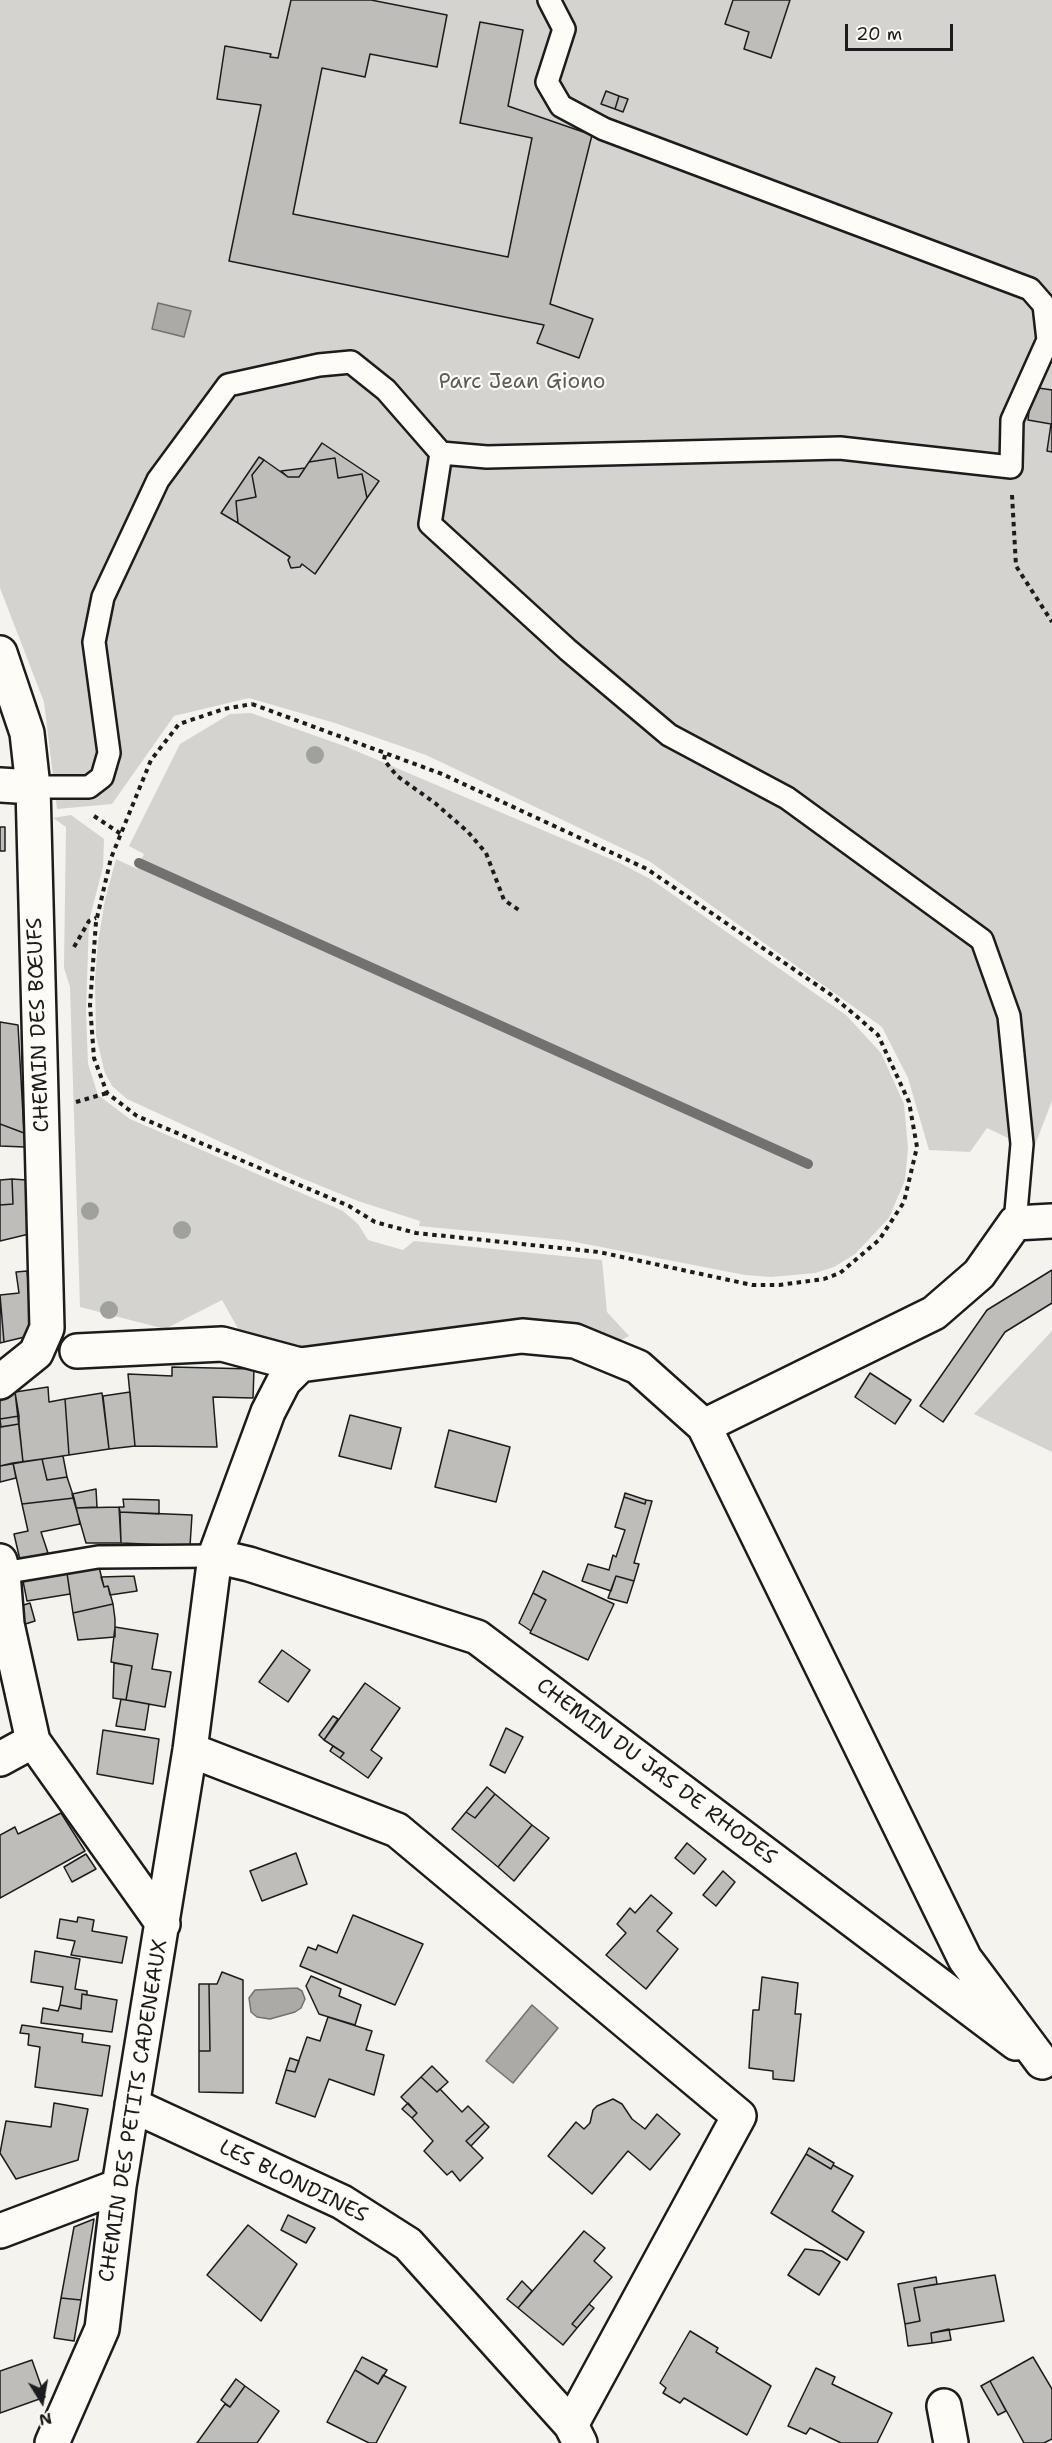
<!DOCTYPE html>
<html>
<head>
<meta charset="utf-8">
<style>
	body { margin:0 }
	#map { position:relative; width:1052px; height:2443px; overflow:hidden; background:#f4f3ee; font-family:"Shantell Sans",sans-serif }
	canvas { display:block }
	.north { position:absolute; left:12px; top:2371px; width:60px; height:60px; -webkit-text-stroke:4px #fdfcf7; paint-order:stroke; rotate:169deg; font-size:16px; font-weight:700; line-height:24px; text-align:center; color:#1c1c1c }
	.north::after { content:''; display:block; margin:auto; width:21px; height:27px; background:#1c1c1c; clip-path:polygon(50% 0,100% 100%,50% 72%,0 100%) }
	.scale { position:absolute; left:845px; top:24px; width:108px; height:27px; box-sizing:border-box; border:3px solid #1c1c1c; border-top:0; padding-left:8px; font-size:18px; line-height:21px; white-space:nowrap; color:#1c1c1c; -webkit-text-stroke:4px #fdfcf7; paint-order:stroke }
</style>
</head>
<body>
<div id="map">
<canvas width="1052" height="2443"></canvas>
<div class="north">N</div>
<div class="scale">20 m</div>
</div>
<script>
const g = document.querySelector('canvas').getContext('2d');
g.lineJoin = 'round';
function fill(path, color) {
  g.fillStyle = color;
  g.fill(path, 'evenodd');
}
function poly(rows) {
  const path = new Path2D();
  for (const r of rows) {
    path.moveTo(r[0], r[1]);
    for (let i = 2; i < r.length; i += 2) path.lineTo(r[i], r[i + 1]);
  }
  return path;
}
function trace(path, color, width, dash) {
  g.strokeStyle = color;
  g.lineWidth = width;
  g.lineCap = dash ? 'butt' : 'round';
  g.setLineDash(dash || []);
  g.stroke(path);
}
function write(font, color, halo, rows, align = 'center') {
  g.font = font + ' "Shantell Sans",sans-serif';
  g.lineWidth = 4.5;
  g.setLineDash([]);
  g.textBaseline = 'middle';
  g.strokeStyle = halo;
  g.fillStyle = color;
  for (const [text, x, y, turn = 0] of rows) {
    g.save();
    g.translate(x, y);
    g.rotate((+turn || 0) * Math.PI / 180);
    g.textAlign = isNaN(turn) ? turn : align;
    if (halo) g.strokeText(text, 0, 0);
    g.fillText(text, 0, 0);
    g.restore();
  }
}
fill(poly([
	[0,0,1052,0,1052,1101,1033,1150,987,1128,970,1152,929,1150,908,1078,882,1027,649,861,426,755,335,723,249,698,174,716,112,804,57,809,44,702,0,588],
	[251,713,347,747,620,863,652,880,846,1015,881,1053,904,1104,908,1148,905,1180,889,1218,855,1254,834,1267,815,1273,771,1277,745,1275,565,1240,419,1226,420,1221,358,1201,284,1171,127,1099,112,1086,105,1073,96,1036,95,980,98,942,105,900,116,859,137,869,144,854,129,846,180,744,230,714],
	[71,815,104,839,103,867,89,921,86,1012,88,1064,98,1095,130,1119,343,1211,358,1224,368,1240,403,1250,414,1241,602,1260,607,1312,629,1336,610,1346,521,1329,296,1348,244,1339,222,1300,165,1329,80,1307,70,987,64,968,66,827,53,818],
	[1052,1331,1052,1452,974,1414]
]), '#d4d3cf');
const water = poly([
	[158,303,191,311,184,337,152,329,158,303],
	[297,1988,302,1991,305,1999,301,2008,295,2012,270,2019,257,2017,251,2012,249,1998,255,1990,297,1988],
	[532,2005,558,2028,513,2083,486,2061,532,2005]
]);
fill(water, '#abaaa6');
trace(water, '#72716f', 1.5);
trace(poly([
	[139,863,808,1164]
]), '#72716f', 10);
const building = poly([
	[291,0,371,0,447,15,437,67,370,54,365,77,322,68,293,214,508,257,532,138,460,123,480,22,523,30,508,106,592,135,550,304,593,319,579,358,537,343,544,325,229,261,261,105,217,99,225,46,271,54,270,57,278,58,291,0],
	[733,0,790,0,771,58,744,49,749,32,725,24,733,0],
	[606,91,619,96,615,109,601,104,606,91],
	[619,96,628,99,623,112,615,109,619,96],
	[1032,387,1052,390,1052,452,1047,451,1051,424,1028,420,1032,387],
	[322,443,379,481,367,498,362,474,338,478,335,458,309,462,322,443],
	[259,457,264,460,252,475,256,497,236,501,238,523,221,513,259,457],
	[335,458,338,478,362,474,367,498,315,574,302,564,300,567,291,568,288,560,290,557,238,523,236,501,256,497,252,475,264,460,288,477,299,477,309,462,335,458],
	[305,468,299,477,288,477,281,471,305,468],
	[0,827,5,827,5,851,0,851,0,827],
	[0,1022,18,1025,24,1133,0,1124,0,1022],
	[0,1124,24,1133,25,1147,0,1146,0,1124],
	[12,1179,27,1180,30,1231,29,1234,0,1241,0,1205,13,1204,12,1179],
	[12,1179,13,1204,0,1205,0,1180,12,1179],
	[1052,1270,1052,1303,1005,1332,943,1422,920,1406,987,1310,1052,1270],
	[27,1271,33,1335,4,1342,0,1295,19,1293,16,1272,27,1271],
	[0,1295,4,1342,0,1343,0,1295],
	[172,1367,254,1369,253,1398,213,1397,217,1447,135,1446,128,1374,172,1376,172,1367],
	[870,1373,911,1400,895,1424,855,1397,870,1373],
	[48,1387,49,1402,65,1399,69,1455,23,1462,15,1392,48,1387],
	[15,1392,19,1416,0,1419,0,1401,15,1392],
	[130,1392,135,1446,109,1449,103,1396,130,1392],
	[102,1393,109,1449,69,1455,65,1399,102,1393],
	[350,1415,401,1428,391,1469,339,1456,350,1415],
	[19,1416,19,1424,1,1427,0,1419,19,1416],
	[19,1424,23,1462,0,1466,0,1427,19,1424],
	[449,1430,510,1447,496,1502,435,1487,449,1430],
	[63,1456,67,1477,47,1480,42,1459,63,1456],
	[42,1459,47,1480,67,1477,74,1498,22,1504,13,1463,42,1459],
	[13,1463,16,1478,0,1482,0,1466,13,1463],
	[96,1489,97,1507,76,1508,72,1494,96,1489],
	[625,1493,646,1500,645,1504,624,1497,625,1493],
	[624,1497,645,1504,646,1500,652,1501,634,1563,639,1564,634,1581,616,1576,611,1591,582,1581,588,1564,609,1570,613,1555,616,1557,625,1530,615,1527,624,1497],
	[74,1498,80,1524,41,1532,48,1553,20,1560,14,1534,28,1531,22,1504,74,1498],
	[123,1499,159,1500,159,1514,120,1512,119,1507,124,1507,123,1499],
	[119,1507,121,1543,86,1543,76,1508,119,1507],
	[120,1512,192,1515,190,1546,121,1543,120,1512],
	[99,1567,104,1587,108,1586,113,1604,73,1613,67,1573,99,1567],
	[543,1571,614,1604,588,1660,530,1633,546,1600,533,1593,543,1571],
	[67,1573,70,1594,27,1601,23,1581,67,1573],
	[134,1576,137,1591,110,1595,108,1586,104,1587,101,1577,134,1576],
	[616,1576,634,1581,627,1603,608,1598,616,1576],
	[533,1593,546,1600,531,1631,519,1623,533,1593],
	[30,1603,35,1621,19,1626,14,1608,30,1603],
	[113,1604,115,1619,115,1637,78,1640,73,1613,113,1604],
	[115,1627,158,1634,152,1669,171,1672,165,1707,126,1700,132,1666,111,1662,115,1627],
	[282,1650,310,1670,288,1702,259,1682,282,1650],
	[114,1663,132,1666,126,1700,113,1698,114,1663],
	[365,1683,400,1708,371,1750,382,1758,368,1778,340,1758,344,1753,324,1740,365,1683],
	[121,1699,149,1704,145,1730,116,1726,121,1699],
	[333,1716,338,1719,324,1740,319,1735,333,1716],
	[506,1728,523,1737,505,1773,490,1765,506,1728],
	[103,1730,159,1739,153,1784,97,1774,103,1730],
	[333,1746,344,1753,340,1758,330,1751,333,1746],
	[487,1787,495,1794,475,1818,466,1812,487,1787],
	[495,1794,532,1825,498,1867,452,1829,466,1812,475,1818,495,1794],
	[61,1813,85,1851,0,1898,0,1835,15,1827,18,1834,61,1813],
	[532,1825,549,1838,514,1881,498,1867,532,1825],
	[687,1843,706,1859,694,1874,675,1858,687,1843],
	[296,1853,307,1884,262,1901,250,1871,296,1853],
	[86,1854,96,1869,72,1882,64,1867,86,1854],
	[723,1871,735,1882,716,1906,703,1895,723,1871],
	[651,1895,672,1913,657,1931,678,1949,646,1989,606,1955,626,1933,617,1924,630,1908,635,1913,651,1895],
	[353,1915,423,1944,395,2005,300,1966,308,1947,316,1950,318,1945,337,1953,353,1915],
	[78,1917,94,1920,92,1931,127,1937,122,1963,71,1955,75,1941,57,1938,60,1919,77,1922,78,1917],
	[35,1951,80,1959,75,1989,87,1991,87,1995,82,1994,81,2009,60,2005,63,1987,31,1982,35,1951],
	[222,1972,243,1980,243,2093,199,2092,199,2051,210,2051,209,1984,217,1984,222,1972],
	[311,1976,341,1989,339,1996,361,2005,355,2025,319,2014,306,1986,311,1976],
	[762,1977,798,1983,795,2014,801,2014,794,2081,773,2079,773,2071,749,2068,753,2010,759,2010,762,1977],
	[199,1984,209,1984,210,2051,199,2051,199,1984],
	[82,1994,117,2000,112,2032,41,2023,43,2008,58,2011,60,2005,81,2009,82,1994],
	[328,2017,372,2031,366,2050,384,2055,374,2095,329,2079,315,2117,276,2103,286,2070,295,2072,307,2037,320,2041,328,2017],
	[22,2025,83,2034,82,2042,110,2046,102,2096,35,2087,40,2047,28,2045,29,2034,20,2033,22,2025],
	[290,2058,299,2061,295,2072,286,2070,290,2058],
	[432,2066,448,2082,437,2092,421,2077,432,2066],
	[421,2077,437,2092,440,2089,462,2112,468,2106,485,2123,466,2141,483,2158,460,2181,452,2171,447,2175,424,2151,433,2141,412,2118,417,2113,401,2097,421,2077],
	[613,2099,622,2104,632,2119,645,2129,657,2114,680,2134,650,2170,628,2151,592,2194,548,2156,576,2122,584,2129,590,2123,593,2110,597,2106,613,2099],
	[54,2103,88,2109,78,2160,16,2179,0,2153,6,2121,51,2127,54,2103],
	[408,2103,417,2113,412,2118,402,2109,408,2103],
	[485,2123,489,2127,471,2146,466,2141,485,2123],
	[809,2148,834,2163,831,2169,806,2154,809,2148],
	[806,2154,831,2169,833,2165,853,2176,832,2211,864,2232,847,2260,771,2213,806,2154],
	[288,2215,315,2228,306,2243,281,2230,288,2215],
	[94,2219,81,2300,61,2298,74,2227,94,2219],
	[248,2225,297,2264,261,2321,207,2275,248,2225],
	[584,2231,605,2248,594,2261,612,2277,572,2324,577,2328,563,2345,518,2308,584,2231],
	[805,2249,822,2251,840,2262,819,2295,788,2275,805,2249],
	[995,2275,1004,2321,931,2333,932,2343,908,2346,905,2324,920,2321,914,2288,995,2275],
	[936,2277,937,2284,914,2288,920,2321,905,2324,898,2284,936,2277],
	[522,2281,532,2291,518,2308,507,2299,522,2281],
	[61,2298,81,2300,74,2341,54,2338,61,2298],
	[589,2304,594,2308,577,2328,572,2324,589,2304],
	[949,2329,951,2340,932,2343,931,2333,949,2329],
	[690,2331,718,2348,716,2352,771,2386,747,2435,684,2398,680,2403,663,2393,666,2388,660,2383,690,2331],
	[362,2357,387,2370,378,2384,355,2370,362,2357],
	[1033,2357,1052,2389,1052,2439,1044,2443,1024,2443,990,2381,1033,2357],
	[32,2360,45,2397,0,2413,0,2371,32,2360],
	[816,2368,835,2377,832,2384,892,2413,877,2443,841,2443,810,2428,806,2434,788,2426,816,2368],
	[355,2370,378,2384,383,2375,406,2387,376,2443,369,2443,327,2422,355,2370],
	[236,2379,245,2386,230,2407,221,2400,236,2379],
	[990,2381,1006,2411,998,2415,981,2386,990,2381],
	[245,2386,279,2411,257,2443,197,2443,225,2404,230,2407,245,2386]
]);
fill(building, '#bebdba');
trace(building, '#1c1c1c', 1.5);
const lane = poly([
	[441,453,487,457,840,448,1011,467,1012,420,1048,340,1044,305,1030,289,604,129,561,106,547,82,564,29,549,0],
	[33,787,89,787,102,777,109,753,94,642,103,597,158,480,228,385,319,365,351,362,386,390,441,453,430,524,568,650,669,735,787,798,982,940,1009,1016,1022,1144,1015,1223],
	[3,1573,98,1557,215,1556]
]);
const street = poly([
	[0,653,27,733,33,787,47,1328,36,1353,0,1382],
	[0,785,33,787],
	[77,1351,222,1344,300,1365],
	[704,1426,934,1313,979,1274,1015,1223,1052,1221],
	[215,1556,249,1564,477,1637,1016,2043],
	[0,1561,3,1573,7,1624,33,1741,163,1924],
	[190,1750,397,1830,739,2116,571,2425],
	[0,1759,33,1741],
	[132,2105,342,2202,408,2244,571,2425,580,2443],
	[0,2231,119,2186],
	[944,2406,951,2443],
	[52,2443,102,2329,119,2186,190,1750,215,1556,268,1412,284,1381,300,1365,522,1336,575,1341,638,1367,704,1426,965,1959,1042,2062]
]);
trace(lane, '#1c1c1c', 26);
trace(street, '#1c1c1c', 38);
trace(poly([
	[1012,495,1016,566,1052,622],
	[252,704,442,774,647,869,830,994,855,1015,878,1035,909,1102,917,1147,904,1202,879,1240,840,1273,824,1279,779,1285,752,1285,599,1252,416,1233,375,1222,349,1206,137,1116,107,1093,94,1058,90,1005,96,922,111,858,151,760,179,724,224,709,252,704],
	[385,755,384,760,397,776,435,803,468,832,486,853,504,900,519,910],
	[94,816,121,834],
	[74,947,89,921,96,918],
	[76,1102,107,1093]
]), '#1c1c1c', 4, [4.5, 4.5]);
trace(lane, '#fdfcf7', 21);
trace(street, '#fdfcf7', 33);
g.fillStyle = '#a0a09d';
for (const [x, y] of [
	[315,755],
	[90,1211],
	[182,1230],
	[109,1310]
]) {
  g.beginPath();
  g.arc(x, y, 9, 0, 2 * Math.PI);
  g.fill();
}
write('21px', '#5c5c5b', '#fdfcf7', [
	["Parc Jean Giono",522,383]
]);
write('21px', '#1c1c1c', '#fdfcf7', [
	["CHEMIN DES BŒUFS",39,1025,-92],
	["CHEMIN DU JAS DE RHODES",656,1772,37],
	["CHEMIN DES PETITS CADENEAUX",134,2111,-81],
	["LES BLONDINES",293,2182,26]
]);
</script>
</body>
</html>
